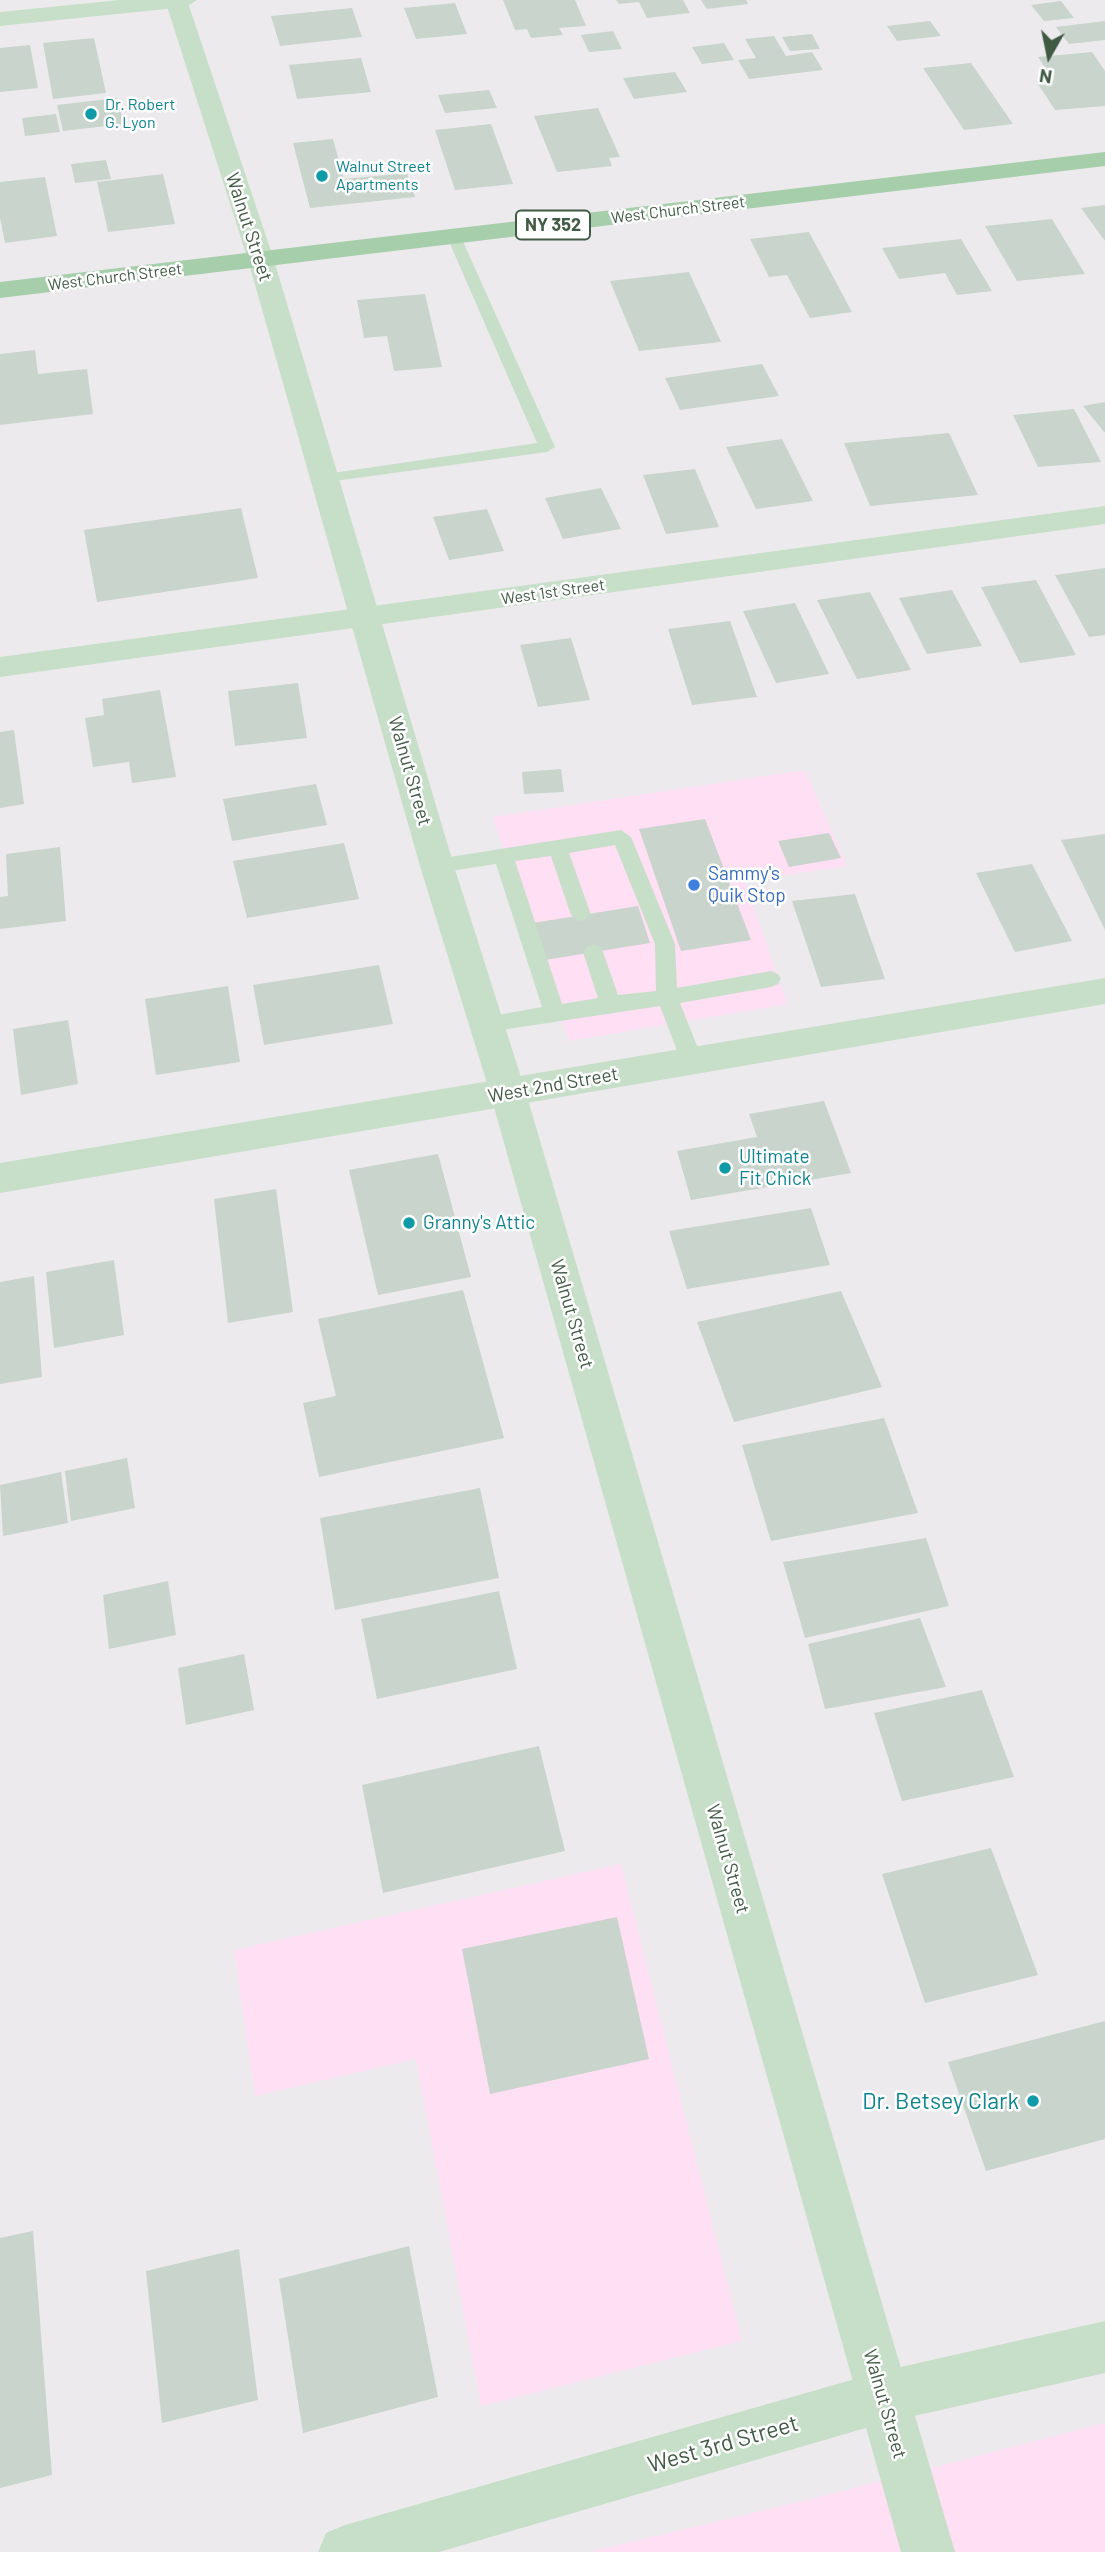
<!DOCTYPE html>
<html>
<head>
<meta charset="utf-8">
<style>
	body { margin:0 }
	#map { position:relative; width:1105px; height:2552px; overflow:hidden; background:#edeaee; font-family:Barlow,sans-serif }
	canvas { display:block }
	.north { position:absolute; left:1014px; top:21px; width:70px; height:70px; -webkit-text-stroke:5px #fff; paint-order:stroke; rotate:189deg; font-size:19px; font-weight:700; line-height:28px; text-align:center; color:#415a44 }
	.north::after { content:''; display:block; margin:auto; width:24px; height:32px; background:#415a44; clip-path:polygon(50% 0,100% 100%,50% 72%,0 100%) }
</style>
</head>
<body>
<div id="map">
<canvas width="1105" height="2552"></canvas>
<div class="north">N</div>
</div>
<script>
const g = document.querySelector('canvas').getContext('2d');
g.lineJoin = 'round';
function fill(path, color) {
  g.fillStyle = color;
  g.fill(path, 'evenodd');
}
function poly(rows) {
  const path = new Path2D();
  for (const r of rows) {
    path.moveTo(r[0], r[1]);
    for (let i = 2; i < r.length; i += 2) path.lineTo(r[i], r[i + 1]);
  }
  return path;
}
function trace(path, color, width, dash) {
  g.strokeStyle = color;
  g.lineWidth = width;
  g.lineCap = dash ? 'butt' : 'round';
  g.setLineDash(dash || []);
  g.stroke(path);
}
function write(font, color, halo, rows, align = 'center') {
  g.font = font + ' Barlow,sans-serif';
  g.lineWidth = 5;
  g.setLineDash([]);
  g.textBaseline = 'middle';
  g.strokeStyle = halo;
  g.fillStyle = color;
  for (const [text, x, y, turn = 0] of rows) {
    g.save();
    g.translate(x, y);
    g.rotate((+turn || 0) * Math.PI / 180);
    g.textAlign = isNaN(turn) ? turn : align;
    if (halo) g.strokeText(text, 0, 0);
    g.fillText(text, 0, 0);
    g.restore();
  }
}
fill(poly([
	[805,770,847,866,744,881,788,1004,569,1041,493,817],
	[621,1864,742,2341,481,2406,416,2059,255,2096,234,1950],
	[1105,2423,1105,2552,589,2552,815,2498]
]), '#fedff4');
fill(poly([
	[503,0,575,0,586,26,559,28,563,35,531,38,527,29,515,30],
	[616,0,683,0,690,13,647,18,639,2,619,4],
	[701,0,746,0,748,4,707,9],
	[1061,1,1074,18,1044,21,1031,5],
	[455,3,467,34,416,39,404,8],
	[352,8,362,37,280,46,271,16],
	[930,21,941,36,897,41,887,26],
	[1105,21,1105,40,1069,44,1056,27],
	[613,31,622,49,589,52,581,35],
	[812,34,820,49,790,51,782,37],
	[774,36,786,56,812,52,823,70,749,79,738,60,756,58,745,39],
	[94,38,106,93,53,99,43,43],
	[724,43,734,60,702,64,692,47],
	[30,45,38,88,0,92,0,48],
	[1092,52,1105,71,1105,106,1055,110,1036,81,1053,80,1038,57],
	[361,58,371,92,297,99,289,65],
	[971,63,1013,124,964,130,923,68],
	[675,72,687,92,634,99,623,78],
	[489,90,497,108,445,113,438,95],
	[117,98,124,124,63,131,57,105],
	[598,108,620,157,609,158,612,166,557,172,534,116],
	[56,114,60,132,25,136,22,118],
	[491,124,513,184,455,190,435,130],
	[333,139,344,179,407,173,415,197,310,208,293,143],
	[106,160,111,179,75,183,71,164],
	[163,174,175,224,108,232,97,182],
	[45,177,57,236,5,243,0,218,0,182],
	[1105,205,1105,241,1081,208],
	[1052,219,1085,274,1017,281,985,226],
	[809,232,852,312,810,318,787,275,769,277,750,239],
	[961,239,992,291,957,295,945,273,899,279,882,248],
	[689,272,721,342,639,351,610,281],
	[425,294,442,367,394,371,387,336,364,338,357,300],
	[35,350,38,374,87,369,93,414,0,425,0,354],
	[762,364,779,396,680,410,665,378],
	[1105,402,1105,433,1083,406],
	[1074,409,1101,462,1038,467,1013,415],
	[949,433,978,495,870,506,844,443],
	[782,439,813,501,756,509,726,447],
	[695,469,719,527,666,534,643,475],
	[601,488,621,529,563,539,545,498],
	[241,508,258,578,97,602,84,530],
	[487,509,504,551,449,560,433,517],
	[1105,568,1105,635,1089,637,1055,575],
	[1036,580,1076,655,1020,663,981,587],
	[952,590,982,646,927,654,899,598],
	[870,592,911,670,857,679,817,600],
	[795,603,829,674,776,683,743,611],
	[730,621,757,697,692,705,668,629],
	[571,638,590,700,538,707,520,645],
	[298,683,307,738,235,746,228,691],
	[160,690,176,777,132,783,129,762,93,767,85,718,104,715,102,699],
	[14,730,24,804,0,808,0,732],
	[561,769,564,792,524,794,522,772],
	[316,784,327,825,232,841,223,799],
	[705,819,751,940,681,951,639,829],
	[829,833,841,858,789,867,778,841],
	[1105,834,1105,930,1061,840],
	[344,843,359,899,247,918,233,861],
	[60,847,66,921,0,929,0,897,8,896,6,854],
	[1032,864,1072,941,1015,952,976,873],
	[855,894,885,979,821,987,792,901],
	[638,906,650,943,545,960,533,923],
	[379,965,393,1024,264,1045,253,985],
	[228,986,240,1062,156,1075,145,999],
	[68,1020,78,1084,21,1095,13,1029],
	[824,1101,851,1173,691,1200,677,1151,757,1137,749,1114],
	[438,1154,471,1277,378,1295,349,1170],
	[276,1189,293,1312,228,1323,214,1199],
	[811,1208,830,1265,687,1289,669,1231],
	[114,1260,124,1335,54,1348,46,1272],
	[34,1276,42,1377,0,1384,0,1282],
	[463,1290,504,1438,319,1477,303,1403,336,1396,318,1319],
	[841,1291,882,1387,734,1422,697,1322],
	[884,1418,918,1513,771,1541,742,1445],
	[127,1458,135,1508,71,1521,65,1471],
	[61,1472,68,1523,3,1536,0,1485],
	[480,1488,499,1578,335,1610,320,1518],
	[926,1538,949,1606,805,1638,783,1562],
	[168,1581,176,1635,109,1649,103,1595],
	[499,1591,517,1669,377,1699,361,1619],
	[920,1618,946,1687,825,1709,808,1644],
	[244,1654,254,1710,186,1725,178,1668],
	[982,1690,1014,1777,902,1801,874,1713],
	[539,1746,565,1851,383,1893,362,1785],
	[991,1848,1038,1975,925,2003,882,1874],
	[617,1917,649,2059,490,2094,462,1949],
	[1105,2021,1105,2139,986,2171,948,2062],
	[33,2231,52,2475,0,2488,0,2238],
	[409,2246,438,2397,303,2433,279,2279],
	[239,2249,258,2400,162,2423,146,2271]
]), '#c9d4cc');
fill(poly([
	[454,233,461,237,555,447,547,452,320,483,318,479,326,474,537,443,447,237,454,233],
	[621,830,631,837,675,944,677,988,771,971,778,974,781,979,778,984,771,987,680,1003,703,1061,699,1067,692,1069,685,1067,681,1061,660,1006,488,1032,481,1030,478,1024,481,1018,542,1007,496,864,437,873,427,866,437,859,621,830],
	[615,845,655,944,656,991,618,995,603,952,600,947,593,945,586,947,583,952,598,998,562,1004,515,861,551,856,571,915,581,922,591,915,569,853,615,845]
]), '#c7dec8');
fill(poly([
	[120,0,197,0,186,7,0,26,0,12,120,0],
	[1105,506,1105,524,0,677,0,657,1105,506],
	[1105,978,1105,1004,0,1193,0,1163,1105,978],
	[1105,2321,1105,2373,883,2423,439,2552,318,2552,326,2533,345,2525,883,2371,1105,2321]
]), '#c7dec8');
fill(poly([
	[165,0,187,0,274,260,454,866,526,1093,955,2552,901,2552,490,1093,420,866,248,260,165,0]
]), '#c7dec8');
fill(poly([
	[1105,152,1105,166,0,298,0,282,1105,152]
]), '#a6ceab');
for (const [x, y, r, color] of [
	[91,114,7,"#0f9aa8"],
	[322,176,7,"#0f9aa8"],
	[694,885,7,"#3f7fe0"],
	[725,1168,7,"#0f9aa8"],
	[409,1223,7,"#0f9aa8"],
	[1033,2101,7,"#0f9aa8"]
]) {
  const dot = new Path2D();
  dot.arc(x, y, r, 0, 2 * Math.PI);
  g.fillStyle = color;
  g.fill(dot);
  trace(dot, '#fff', 2.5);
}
write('16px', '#0d838f', '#fff', [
	["Dr. Robert",105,105],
	["G. Lyon",105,123],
	["Walnut Street",336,167],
	["Apartments",336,185]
], 'left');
write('16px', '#415a44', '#fff', [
	["West Church Street",678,210,-7],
	["West Church Street",115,277,-7],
	["West 1st Street",553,592,-8]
]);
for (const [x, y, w] of [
	[553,225,74]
]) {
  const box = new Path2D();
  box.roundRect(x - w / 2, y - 14.5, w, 29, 5);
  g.fillStyle = '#fff';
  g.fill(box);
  trace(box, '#415a44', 2);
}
write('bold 18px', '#415a44', null, [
	["NY 352",553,225]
]);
write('19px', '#415a44', '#fff', [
	["Walnut Street",249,227,72],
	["Walnut Street",410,771,74],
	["West 2nd Street",553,1085,-10],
	["Walnut Street",572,1314,74],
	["Walnut Street",728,1859,74],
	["Walnut Street",885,2404,74]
]);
write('19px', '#366cbe', '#fff', [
	["Sammy's",708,874],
	["Quik Stop",708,896]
], 'left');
write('19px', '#0d838f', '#fff', [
	["Ultimate",739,1157],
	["Fit Chick",739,1179],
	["Granny's Attic",423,1223]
], 'left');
write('23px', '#0d838f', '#fff', [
	["Dr. Betsey Clark",1019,2101]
], 'right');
write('23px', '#415a44', '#fff', [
	["West 3rd Street",723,2444,-16]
]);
</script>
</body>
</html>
